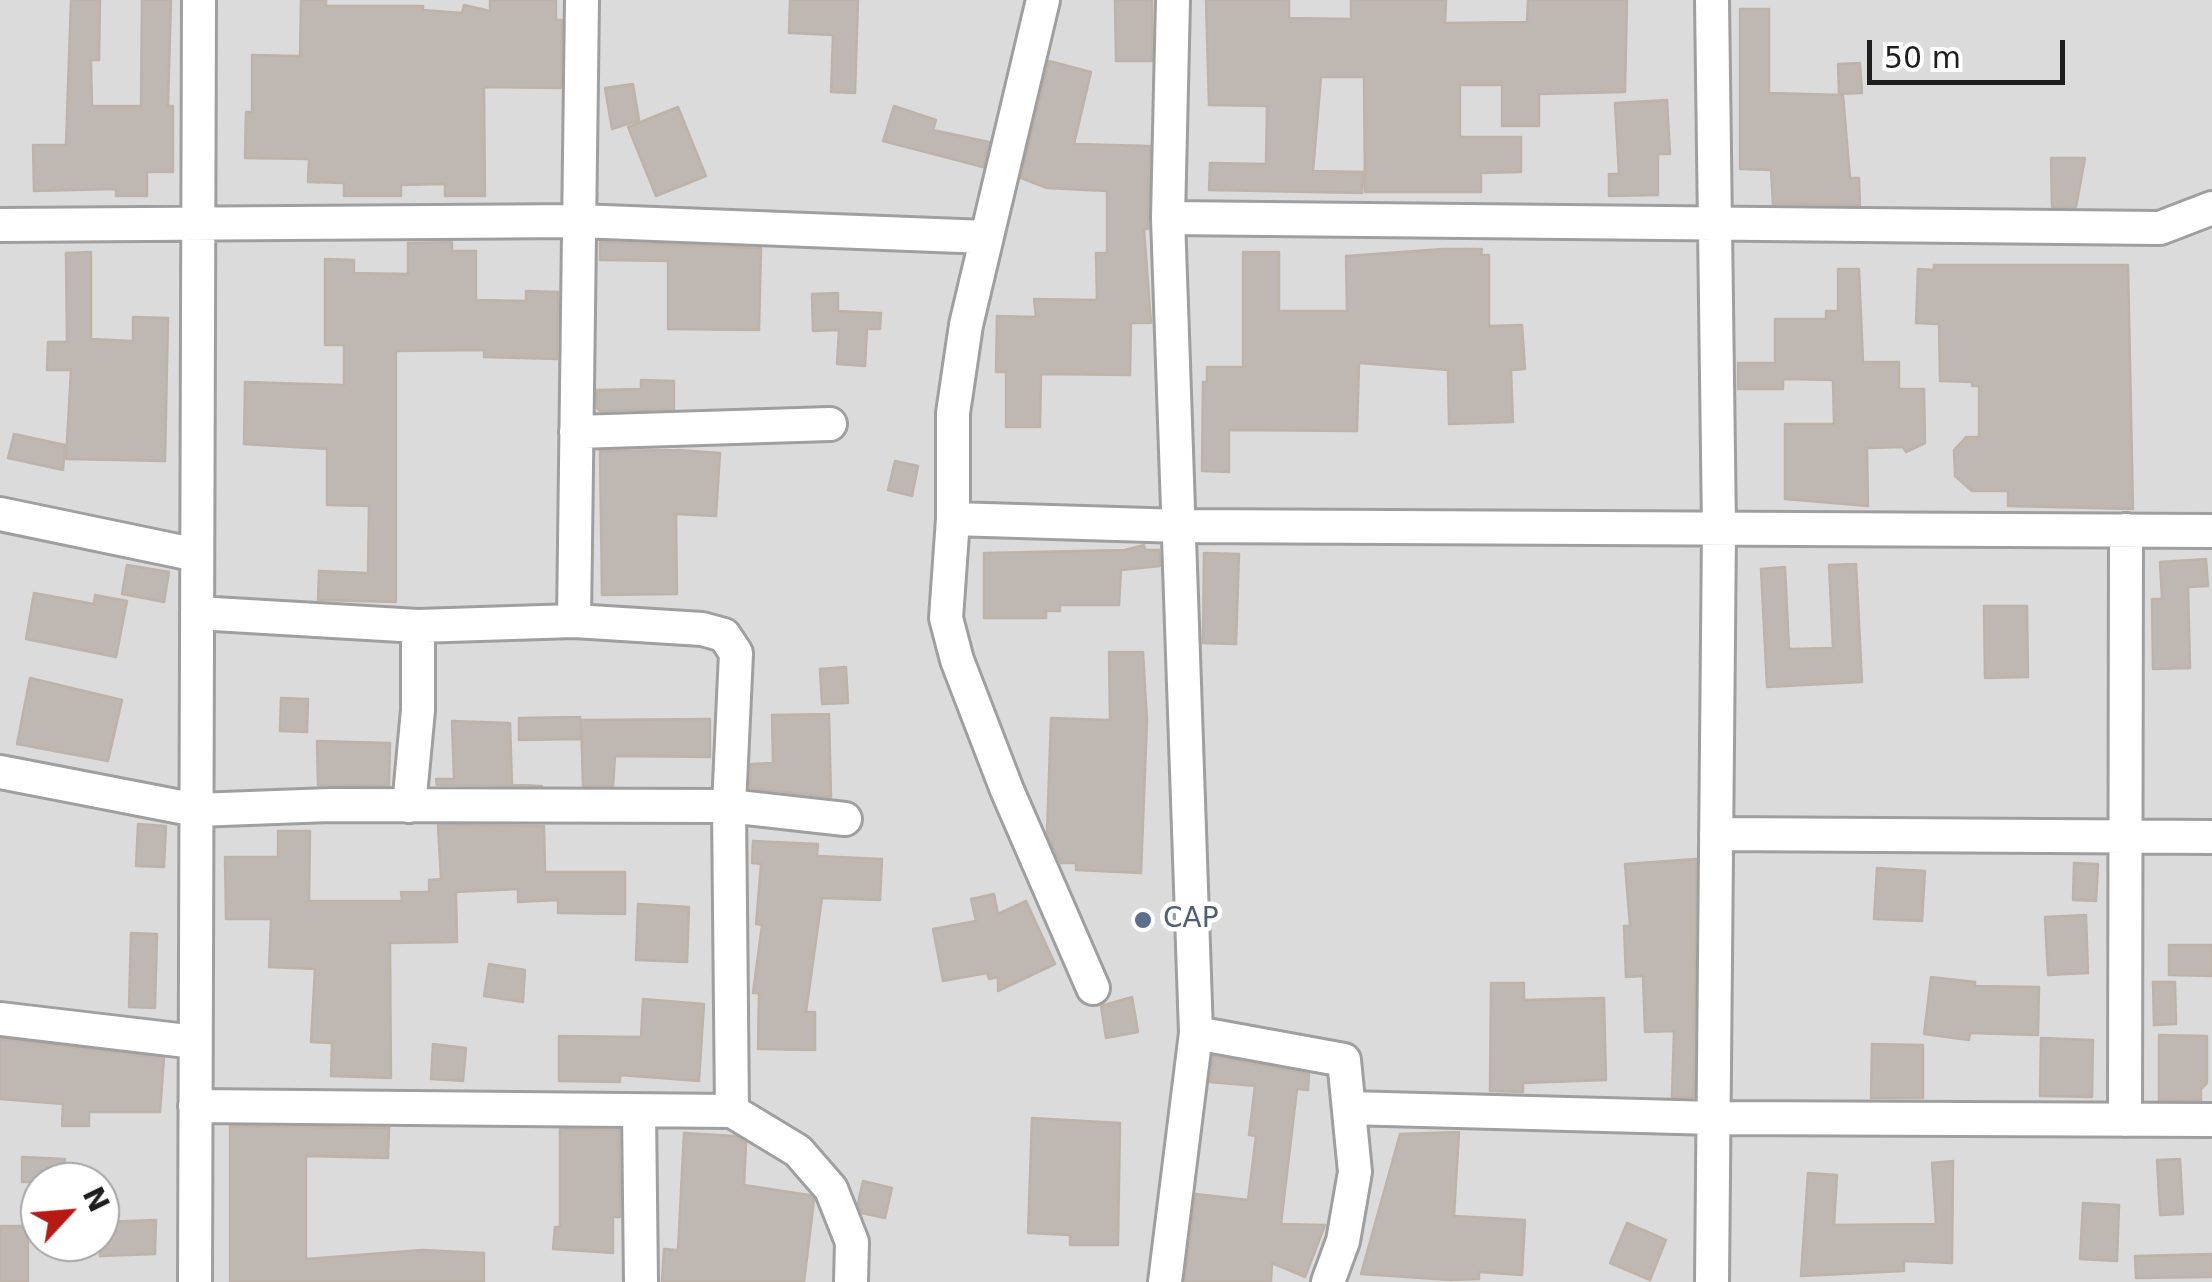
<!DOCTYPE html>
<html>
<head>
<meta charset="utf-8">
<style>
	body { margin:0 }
	#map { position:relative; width:2212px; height:1282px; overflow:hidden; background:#eeebe5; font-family:"DejaVu Sans",sans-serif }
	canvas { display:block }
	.north { position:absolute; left:20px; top:1162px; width:100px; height:100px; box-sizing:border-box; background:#fff; border:2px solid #a5a5a5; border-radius:50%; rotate:64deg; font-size:28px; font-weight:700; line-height:40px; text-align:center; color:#1e1e1e }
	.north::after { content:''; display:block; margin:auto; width:35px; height:45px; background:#b71a14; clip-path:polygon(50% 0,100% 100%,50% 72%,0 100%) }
	.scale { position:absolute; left:1867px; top:40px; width:198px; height:45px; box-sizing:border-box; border:5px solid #1e1e1e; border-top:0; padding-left:12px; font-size:30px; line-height:35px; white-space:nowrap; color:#1e1e1e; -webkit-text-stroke:8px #fff; paint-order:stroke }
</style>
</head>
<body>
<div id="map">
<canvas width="2212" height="1282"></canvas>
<div class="north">N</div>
<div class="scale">50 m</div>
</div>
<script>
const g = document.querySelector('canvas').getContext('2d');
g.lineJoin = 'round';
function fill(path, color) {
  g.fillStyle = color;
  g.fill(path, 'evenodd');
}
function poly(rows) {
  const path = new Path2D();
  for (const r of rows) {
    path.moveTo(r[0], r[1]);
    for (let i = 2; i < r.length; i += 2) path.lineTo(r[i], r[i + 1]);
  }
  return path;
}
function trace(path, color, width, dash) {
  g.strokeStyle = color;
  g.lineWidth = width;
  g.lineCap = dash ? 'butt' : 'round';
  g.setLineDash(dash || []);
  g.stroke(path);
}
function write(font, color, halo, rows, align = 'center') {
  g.font = font + ' "DejaVu Sans",sans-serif';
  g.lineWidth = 9;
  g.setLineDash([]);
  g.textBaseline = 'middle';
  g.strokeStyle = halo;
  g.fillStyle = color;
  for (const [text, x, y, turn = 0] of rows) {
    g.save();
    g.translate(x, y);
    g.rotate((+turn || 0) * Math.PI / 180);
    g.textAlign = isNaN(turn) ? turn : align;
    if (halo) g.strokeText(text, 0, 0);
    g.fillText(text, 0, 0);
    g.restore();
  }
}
fill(poly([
	[0,0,2212,0,2212,1282,0,1282],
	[40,1182,100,1182,100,1242,40,1242]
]), '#dcdbdb');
const building = poly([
	[71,0,100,0,99,60,91,60,92,106,141,106,142,0,171,0,168,106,173,106,173,172,147,172,147,196,116,196,116,189,34,191,33,145,66,145,71,0],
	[301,0,326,0,326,6,423,6,423,10,462,13,464,5,490,11,490,0,556,0,556,20,562,20,561,88,484,87,485,196,445,196,445,184,401,185,401,196,344,196,344,183,308,182,309,159,245,158,246,112,252,112,252,55,300,56,301,0],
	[790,0,858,0,855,93,831,92,833,35,789,33,790,0],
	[1115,0,1152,0,1152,61,1116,61,1115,0],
	[1206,0,1289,0,1289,18,1351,19,1351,0,1446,0,1445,23,1527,22,1528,0,1627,0,1625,92,1539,94,1539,126,1502,126,1502,85,1460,85,1460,137,1521,137,1521,172,1481,173,1481,192,1365,192,1364,77,1321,77,1313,171,1363,172,1362,193,1209,190,1210,163,1266,164,1267,106,1209,105,1206,0],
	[1740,9,1769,9,1769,93,1843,95,1850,178,1859,178,1860,205,1773,204,1771,170,1740,169,1740,9],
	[1049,61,1091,72,1074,144,1150,146,1148,229,1144,229,1151,323,1131,323,1130,375,1041,374,1040,427,1006,427,1006,372,996,372,997,316,1036,317,1034,299,1097,300,1096,253,1107,253,1107,191,1047,188,1021,178,1049,61],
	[1860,63,1862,93,1839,94,1838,64,1860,63],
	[633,84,639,120,612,129,605,88,633,84],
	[1667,100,1670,154,1658,154,1658,195,1609,196,1609,174,1619,174,1615,103,1667,100],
	[894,106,936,120,933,130,989,142,983,167,883,141,894,106],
	[678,107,706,176,656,196,628,127,678,107],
	[2051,158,2085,158,2076,207,2052,207,2051,158],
	[452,242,452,251,476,251,476,300,526,301,526,291,558,292,557,359,484,357,484,350,396,351,396,602,318,600,319,571,368,573,369,506,327,505,327,449,244,444,245,382,344,385,344,345,325,345,325,259,354,260,354,273,408,274,408,243,452,242],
	[600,242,761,248,759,330,668,329,668,261,600,260,600,242],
	[1443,249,1482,249,1481,255,1489,255,1489,326,1522,325,1525,369,1511,370,1513,422,1449,424,1448,370,1359,363,1357,431,1229,430,1229,472,1202,471,1203,382,1207,382,1207,367,1243,367,1243,252,1279,252,1279,311,1347,311,1346,256,1443,249],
	[91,252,91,339,133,341,133,317,168,318,165,461,66,459,71,370,47,370,48,342,67,342,66,253,91,252],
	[1934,265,2128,265,2133,509,2008,506,2008,491,1972,491,1955,476,1954,450,1966,437,1979,437,1979,386,1972,386,1972,382,1940,381,1939,324,1916,323,1918,269,1934,270,1934,265],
	[1838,269,1859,269,1863,362,1899,362,1899,389,1924,389,1925,443,1906,452,1903,447,1867,448,1868,506,1785,499,1785,424,1834,424,1833,380,1783,379,1783,389,1738,389,1738,363,1775,363,1775,319,1826,319,1826,311,1838,311,1838,269],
	[838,293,838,311,881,313,880,329,867,329,865,366,837,364,839,330,813,331,812,294,838,293],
	[641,380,674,381,674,409,600,411,597,408,597,390,641,389,641,380],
	[14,434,65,445,63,470,8,458,14,434],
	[678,450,720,453,716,516,676,514,677,594,602,595,600,451,678,450],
	[895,461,918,466,912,496,888,490,895,461],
	[1144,545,1145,550,1159,550,1160,566,1121,570,1119,605,1060,605,1060,611,1046,611,1046,618,984,618,984,553,1125,550,1144,545],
	[1204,553,1239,554,1236,644,1203,643,1204,553],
	[2206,559,2208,586,2188,587,2190,668,2153,669,2152,599,2162,599,2160,562,2206,559],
	[1856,564,1862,682,1767,687,1761,569,1785,567,1789,649,1833,648,1829,565,1856,564],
	[127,565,169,572,164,602,122,594,127,565],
	[34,593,94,604,95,595,127,601,116,657,26,639,34,593],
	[1984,606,2027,606,2028,677,1985,678,1984,606],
	[1109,652,1143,652,1147,721,1141,873,1076,870,1076,863,1061,863,1047,833,1051,718,1110,720,1109,652],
	[846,667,848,703,822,704,820,669,846,667],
	[30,678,122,700,108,761,17,744,30,678],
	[281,698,308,699,307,732,280,731,281,698],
	[829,714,831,797,750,788,751,764,773,763,772,715,829,714],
	[580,717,581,739,519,740,519,718,580,717],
	[710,719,710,757,615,756,613,786,583,786,581,720,710,719],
	[452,721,510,723,512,785,542,786,437,785,436,779,454,779,452,721],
	[317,741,390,743,389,785,318,785,317,741],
	[138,824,166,826,164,867,136,866,138,824],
	[438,825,544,826,545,872,625,872,625,914,558,913,558,900,518,902,518,889,456,892,457,942,390,943,391,1078,331,1076,332,1043,311,1042,315,969,269,967,271,919,226,919,225,857,278,857,278,831,310,831,309,901,402,901,401,892,429,892,429,880,441,879,438,825],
	[753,841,818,844,817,856,882,859,880,900,822,898,806,1012,815,1012,815,1050,758,1049,759,993,753,993,762,925,756,924,761,864,752,863,753,841],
	[1696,859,1694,1097,1672,1097,1674,1031,1645,1032,1643,976,1626,977,1624,926,1630,926,1625,864,1696,859],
	[2074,863,2098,864,2096,901,2073,900,2074,863],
	[1877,868,1925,871,1922,921,1874,919,1877,868],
	[994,894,998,914,1026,901,1055,964,998,991,998,977,989,979,987,973,943,981,933,929,976,921,971,899,994,894],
	[638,904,689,907,687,962,636,960,638,904],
	[2086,915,2088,973,2048,975,2045,917,2086,915],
	[131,933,157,934,155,1008,129,1007,131,933],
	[2169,945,2212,945,2212,976,2169,975,2169,945],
	[489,964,525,970,523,1002,484,996,489,964],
	[1931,977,1975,982,1975,986,2039,987,2038,1035,1970,1033,1969,1040,1924,1034,1931,977],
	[2153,982,2175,982,2176,1024,2154,1025,2153,982],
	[1491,983,1524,983,1524,1000,1604,998,1606,1080,1523,1083,1523,1092,1490,1091,1491,983],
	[1132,997,1138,1032,1106,1038,1101,1006,1132,997],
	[643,999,704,1004,699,1081,620,1075,620,1082,559,1081,559,1036,641,1037,643,999],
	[2159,1035,2207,1036,2207,1083,2201,1089,2201,1100,2159,1100,2159,1035],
	[2041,1038,2093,1040,2092,1097,2040,1096,2041,1038],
	[0,1039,164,1058,160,1112,89,1112,89,1126,62,1126,63,1104,0,1099,0,1039],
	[433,1044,466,1048,463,1081,431,1079,433,1044],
	[1872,1044,1923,1045,1923,1098,1871,1098,1872,1044],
	[1213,1056,1309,1074,1308,1090,1297,1089,1281,1224,1325,1225,1305,1277,1272,1263,1271,1282,1185,1282,1196,1194,1248,1200,1256,1136,1249,1135,1255,1086,1210,1082,1213,1056],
	[1032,1118,1120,1123,1118,1245,1070,1245,1070,1235,1028,1233,1032,1118],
	[230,1126,389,1128,388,1158,306,1156,306,1259,422,1250,484,1253,484,1282,230,1282,230,1126],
	[560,1129,619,1130,620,1217,613,1217,613,1253,553,1249,555,1227,560,1227,560,1129],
	[1459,1132,1454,1216,1525,1220,1522,1275,1479,1272,1479,1279,1451,1280,1361,1274,1400,1134,1459,1132],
	[684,1133,735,1136,746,1143,744,1185,809,1195,814,1200,804,1282,662,1282,664,1249,678,1250,684,1133],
	[22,1157,65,1159,64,1182,22,1182,22,1157],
	[2180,1159,2183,1214,2160,1215,2157,1160,2180,1159],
	[1953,1161,1952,1263,1904,1261,1904,1271,1801,1276,1808,1173,1837,1175,1834,1225,1936,1224,1932,1163,1953,1161],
	[863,1181,892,1188,885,1218,862,1213,858,1203,863,1181],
	[2083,1203,2119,1205,2117,1261,2080,1259,2083,1203],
	[156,1220,155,1254,100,1256,100,1222,156,1220],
	[1627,1223,1666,1240,1650,1280,1610,1263,1627,1223],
	[0,1226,28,1226,28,1282,0,1282,0,1226],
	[2212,1254,2212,1277,2136,1278,2135,1256,2212,1254]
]);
fill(building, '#beb7b2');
trace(building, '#beb3a9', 2.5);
const minor = poly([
	[1043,0,966,325,953,413,953,519,946,618,957,660,1007,790,1093,988],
	[1168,218,2160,228,2212,208],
	[0,225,579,221,986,237],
	[576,432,830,424],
	[0,514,197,555],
	[953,519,1182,526,2212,531],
	[197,613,418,626,574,621,702,629,724,635,736,653,729,806,732,1111],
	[574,621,582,0],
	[0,772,196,810,330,805,729,806,845,819],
	[409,806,418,710,418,626],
	[1716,834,2212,837],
	[0,1019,195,1042],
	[1196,1033,1344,1060,1355,1172,1343,1241,1328,1282],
	[195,1106,732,1111,798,1151,831,1189,852,1242,851,1282],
	[1349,1108,1714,1118,2212,1120],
	[639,1111,641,1282],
	[2125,1120,2126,530],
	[195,1282,199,0],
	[1165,1282,1196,1033,1168,218,1173,0],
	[1712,1282,1719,529,1712,0]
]);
trace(minor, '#9f9f9f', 38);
trace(minor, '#fff', 32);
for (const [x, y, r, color] of [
	[1143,920,10,"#5c6f8a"]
]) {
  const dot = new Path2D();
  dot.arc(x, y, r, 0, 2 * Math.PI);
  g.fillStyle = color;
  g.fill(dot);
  trace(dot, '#fff', 4);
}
write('28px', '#4e5e75', '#fff', [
	["CAP",1163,920]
], 'left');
</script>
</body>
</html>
